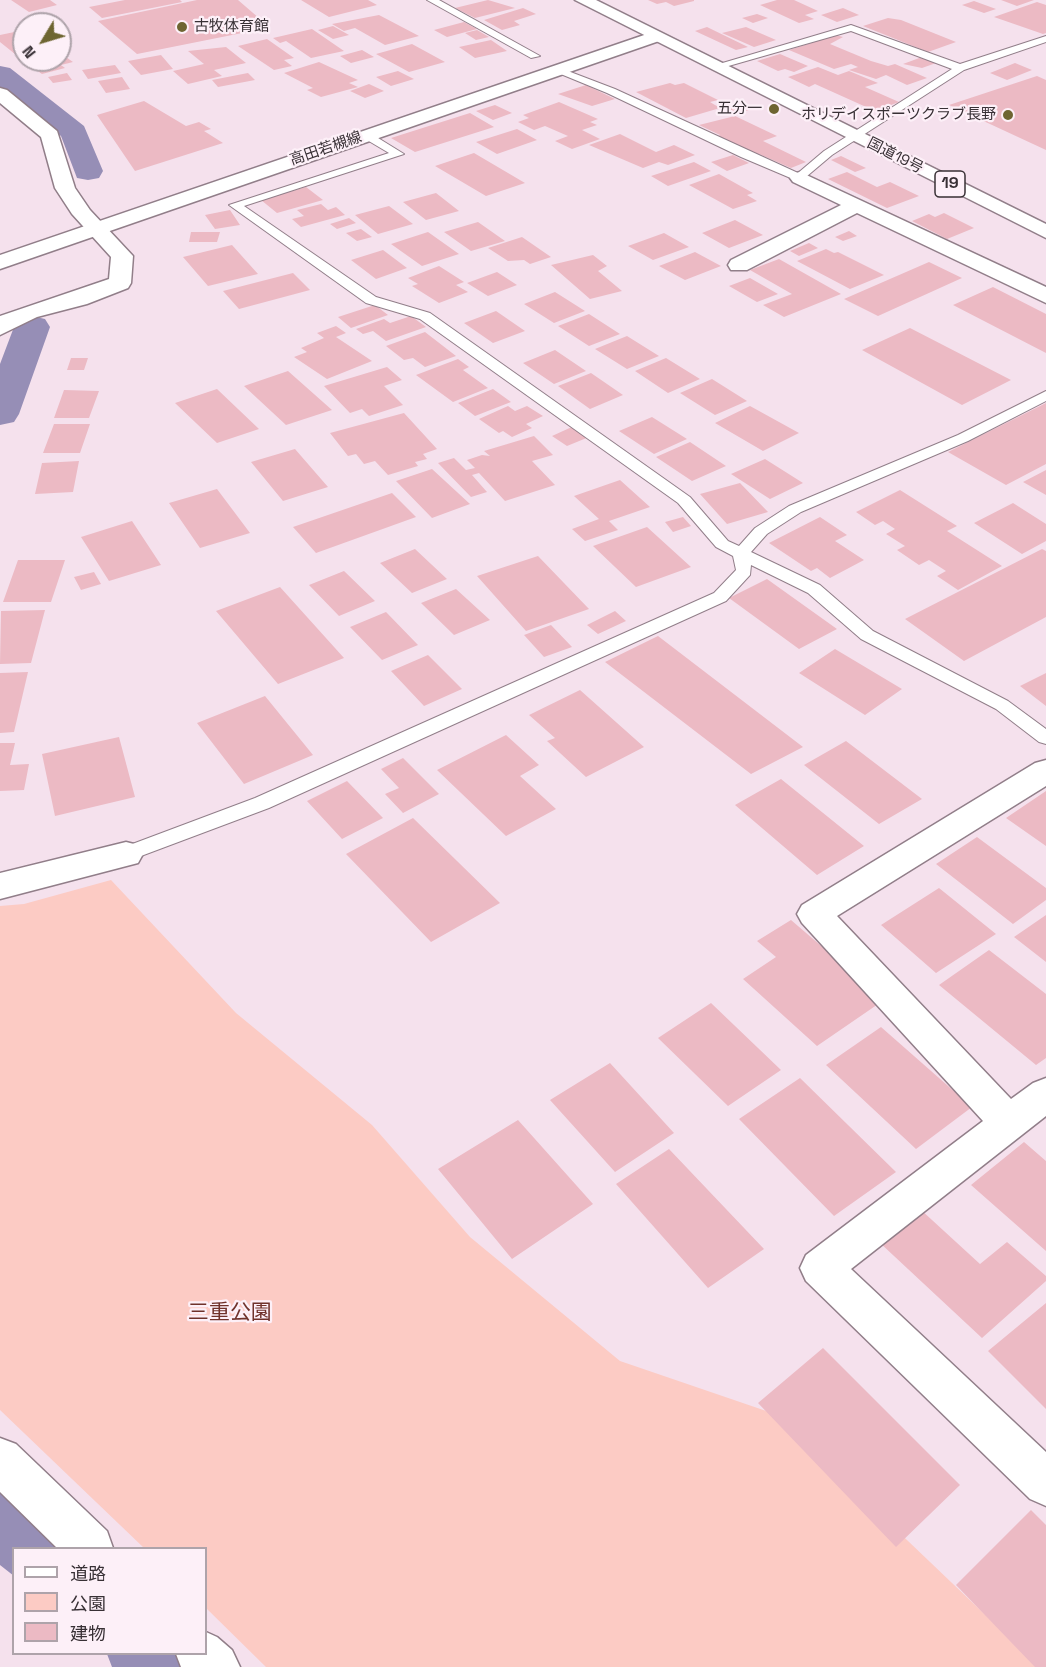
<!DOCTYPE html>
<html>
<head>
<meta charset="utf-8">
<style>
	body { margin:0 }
	#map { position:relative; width:1046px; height:1667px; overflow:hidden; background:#f5e1ed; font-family:"Space Grotesk","Noto Sans JP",sans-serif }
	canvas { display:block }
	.legend { position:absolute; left:12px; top:1547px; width:195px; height:108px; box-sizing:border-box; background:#fdf0f8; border:2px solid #aea3aa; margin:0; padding:8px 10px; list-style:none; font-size:18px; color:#383035 }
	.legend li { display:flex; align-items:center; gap:12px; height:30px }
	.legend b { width:30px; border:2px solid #aea3aa }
	.north { position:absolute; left:12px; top:12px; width:60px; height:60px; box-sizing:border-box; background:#fdf0f8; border:2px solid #aea3aa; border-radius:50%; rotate:232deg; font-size:16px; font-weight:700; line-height:24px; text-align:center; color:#383035 }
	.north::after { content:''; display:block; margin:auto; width:21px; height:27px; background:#6e6531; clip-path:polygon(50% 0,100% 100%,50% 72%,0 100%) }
</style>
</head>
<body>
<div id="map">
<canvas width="1046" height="1667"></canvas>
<ul class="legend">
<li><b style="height:8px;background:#fff"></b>道路</li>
<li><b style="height:16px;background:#fccbc4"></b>公園</li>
<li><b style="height:16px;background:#ecbac4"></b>建物</li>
</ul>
<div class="north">N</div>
</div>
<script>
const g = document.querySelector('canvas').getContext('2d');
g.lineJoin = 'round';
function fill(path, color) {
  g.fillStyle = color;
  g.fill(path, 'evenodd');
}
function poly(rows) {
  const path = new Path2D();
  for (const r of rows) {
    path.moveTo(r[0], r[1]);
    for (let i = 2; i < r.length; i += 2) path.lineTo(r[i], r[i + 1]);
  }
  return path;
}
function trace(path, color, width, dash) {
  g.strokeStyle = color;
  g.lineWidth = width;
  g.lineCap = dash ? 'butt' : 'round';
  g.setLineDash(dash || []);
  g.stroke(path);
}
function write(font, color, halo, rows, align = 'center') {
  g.font = font + ' "Space Grotesk","Noto Sans JP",sans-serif';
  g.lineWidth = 4.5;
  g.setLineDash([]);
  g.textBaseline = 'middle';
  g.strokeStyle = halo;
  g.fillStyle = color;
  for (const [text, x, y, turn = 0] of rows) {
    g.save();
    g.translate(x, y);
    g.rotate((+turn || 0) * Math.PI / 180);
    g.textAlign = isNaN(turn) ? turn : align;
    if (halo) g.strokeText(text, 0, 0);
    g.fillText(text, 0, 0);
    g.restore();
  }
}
fill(poly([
	[111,880,236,1013,372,1125,470,1237,620,1361,775,1414,1040,1667,266,1667,206,1608,206,1548,144,1548,0,1410,0,906,24,904]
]), '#fccbc4');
fill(poly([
	[0,66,10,68,84,126,103,171,99,178,88,180,77,178,61,136,0,88,0,66],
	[32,316,45,319,50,327,19,414,14,422,0,425,0,364,14,327,19,319,32,316],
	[0,1479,25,1490,61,1522,71,1548,14,1548,14,1576,0,1565,0,1479],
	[107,1654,192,1654,197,1667,112,1667,107,1654]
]), '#968eb6');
fill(poly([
	[11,0,50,0,57,5,29,12],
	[125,0,180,0,182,2,102,18,89,7],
	[197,0,238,0,267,25,249,29,252,31,137,54,98,21],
	[301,0,368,0,377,5,329,17],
	[488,0,515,8,475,18,455,8],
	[648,0,694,0,694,1,674,6,666,2,657,4],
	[777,0,794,0,818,11,805,15,814,19,799,23,760,5],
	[1001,0,1034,0,1017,6],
	[974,1,996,9,984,13,962,5],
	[1037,2,1046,5,1046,33,1043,34,994,17],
	[523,8,536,14,514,21,520,25,502,30,484,20],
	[843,8,859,15,837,22,821,15],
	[757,14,768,18,753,23,742,18],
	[379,15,419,36,385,45,355,28,344,31,332,24],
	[888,18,901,20,956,42,928,52,863,26],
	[464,22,477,29,447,37,434,30],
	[333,26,349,35,333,39,318,30],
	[707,27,748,47,736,50,695,31],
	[746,27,776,40,754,47,722,33],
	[312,29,344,51,311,58,286,41,280,43,273,38],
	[24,30,24,52,15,54,0,42,0,35],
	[477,30,489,37,476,40,465,33],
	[836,35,843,37,830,44,871,61,888,66,895,64,927,78,907,85,886,75,876,79,849,70,858,67,851,64,834,69,789,50],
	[267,39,294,58,284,60,292,66,274,70,238,46],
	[491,40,507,51,475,58,459,47],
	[412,44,445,62,409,72,376,54],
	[226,47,246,63,214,70,222,76,188,84,173,71,204,64,188,51],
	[362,50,374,57,351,63,340,56],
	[60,53,73,62,61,65,65,68,42,74,26,63,33,61,31,60,60,60],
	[780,54,808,66,794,72,785,69,778,71,757,61],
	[161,55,173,69,141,75,128,61],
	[922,57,936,63,922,68,903,64],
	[319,62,358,80,349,83,358,87,321,97,307,90,313,88,284,73],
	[1015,63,1032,70,1007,80,990,73],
	[115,65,121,73,88,79,82,70],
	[818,67,838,75,849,71,878,83,865,87,899,102,875,111,815,84,809,87,788,77],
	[398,71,414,79,391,86,376,77],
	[67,73,72,80,53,83,48,77],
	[248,73,255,80,218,87,212,80],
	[1037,76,1046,80,1046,150,949,105],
	[122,77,130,89,106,93,98,81],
	[670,83,675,85,684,83,718,100,710,102,720,108,686,118,636,92],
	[369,84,384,91,365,98,350,91],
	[586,85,615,99,592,106,558,94],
	[144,101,186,126,199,122,211,129,204,131,223,143,135,171,97,115],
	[559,102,598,119,590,122,597,125,582,130,600,139,572,149,555,141,568,136,545,126,534,130,518,122,529,118,523,115],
	[742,104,752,109,734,115,724,109],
	[495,105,512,113,493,120,476,111],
	[470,113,494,127,415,152,391,138],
	[735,116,777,136,763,141,806,162,791,168,759,154,756,155,716,137,720,135,699,125],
	[517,129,537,140,497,154,476,142],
	[620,134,656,152,674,145,695,155,668,165,659,162,643,168,589,145],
	[474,153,525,183,486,196,435,166],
	[733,155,749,163,727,171,711,162],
	[841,156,866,168,855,172,831,160],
	[694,162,711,171,668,186,651,176],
	[847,172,877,187,890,182,919,196,887,208,828,179],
	[719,174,753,193,747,195,757,201,733,209,689,185],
	[306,187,323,200,277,213,261,200],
	[436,193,459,211,426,220,403,202],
	[321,204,328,210,336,207,345,215,301,227,292,219,304,216,297,210],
	[389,206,413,224,378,234,355,215],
	[230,210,240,225,215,229,205,215],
	[944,213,974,228,947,239,912,221,929,214,935,217],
	[349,218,356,223,337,229,330,224],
	[735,220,763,235,729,248,702,233],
	[478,222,505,241,471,251,444,232],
	[361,229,372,237,357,241,346,233],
	[849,231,857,236,843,241,835,237],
	[191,232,220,232,217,242,189,242],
	[428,232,459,254,422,266,391,244],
	[664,233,689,247,653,260,628,246],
	[522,237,551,257,530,264,524,260,508,261,488,248],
	[809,243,818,248,799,256,790,251],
	[232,245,258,274,208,286,183,257],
	[826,249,834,253,838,252,884,275,850,289,797,261],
	[383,250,407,268,376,279,351,260],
	[695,252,721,266,685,280,659,266],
	[593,255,607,266,598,271,622,291,590,299,551,265],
	[779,259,841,294,784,317,763,305,792,294,750,270],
	[929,262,962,278,878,316,844,299],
	[439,266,464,282,456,285,468,292,439,303,412,286,418,284,408,278],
	[497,272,517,285,488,296,467,283],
	[293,273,310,290,239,309,223,291],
	[750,278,778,294,757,302,729,286],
	[993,287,1046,314,1046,353,953,305],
	[555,292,585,311,554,323,524,304],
	[375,305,388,315,351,328,338,317],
	[496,311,525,331,493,343,464,323],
	[589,314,620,334,589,346,558,326],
	[411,316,426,327,386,341,373,331,363,334,356,329,384,319,390,323],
	[336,326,346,333,336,337,372,361,327,379,294,357,307,352,301,348,324,338,317,333],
	[910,328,1011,380,962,405,862,350],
	[425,332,456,356,425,367,413,358,404,360,386,346],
	[627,336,659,356,627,369,595,349],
	[555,350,586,371,554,384,523,363],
	[71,358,88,358,84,370,67,370],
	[666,358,700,379,668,393,635,371],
	[458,359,469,367,463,370,488,388,453,402,416,375],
	[387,367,402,380,384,386,403,405,369,416,362,409,350,413,324,386],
	[288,371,332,410,286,425,244,386],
	[591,373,623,395,590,409,558,386],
	[712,379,747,401,715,415,680,393],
	[217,389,259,429,217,443,175,403],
	[493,389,511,402,475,416,458,403],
	[64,390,99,391,89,418,54,418],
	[1046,403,1046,464,1006,485,948,452],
	[508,406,515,411,527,406,543,416,526,424,532,428,512,437,503,431,499,433,479,419],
	[750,406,799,433,763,451,715,423],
	[404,413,437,449,423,454,427,459,415,462,418,466,388,475,375,461,364,464,356,454,348,456,330,433],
	[652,417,687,439,654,454,619,431],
	[54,424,90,424,80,453,43,453],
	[574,426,589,437,567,446,552,436],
	[534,436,553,455,532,461,555,485,505,501,479,473,472,475,487,492,471,497,438,463,454,458,466,470,475,468,467,460,482,455,490,456,484,451],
	[690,442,726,466,692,481,656,457],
	[295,449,328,487,283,501,251,462],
	[765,459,803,483,770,499,731,474],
	[79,461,73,492,35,494,42,463],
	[432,469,470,504,432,518,396,481],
	[1046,470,1046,495,1023,482],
	[620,480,650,507,609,521,618,530,585,541,572,529,599,519,574,496],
	[740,483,768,512,727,524,700,494],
	[217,489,250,533,200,548,169,503],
	[900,490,957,526,947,531,1002,566,958,590,937,576,946,571,929,560,919,565,897,550,905,546,886,534,895,529,883,521,875,525,856,512],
	[392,493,416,517,316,553,293,527],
	[1013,503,1046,524,1046,541,1022,554,974,523],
	[683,517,691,526,673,532,665,522],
	[820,517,847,535,835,541,864,560,830,578,817,568,811,571,769,543],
	[132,521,161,565,109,581,81,537],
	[647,527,691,567,636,587,593,546],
	[415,549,447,579,412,593,380,563],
	[1042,549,1046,551,1046,617,964,661,905,619],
	[538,556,589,609,526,631,477,576],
	[18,560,65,560,51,602,3,602],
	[344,571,375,601,339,616,309,585],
	[94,572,101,584,81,590,74,577],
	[767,579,837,629,799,649,729,598],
	[280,587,344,658,278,684,216,611],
	[456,589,490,620,454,635,421,603],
	[45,610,31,663,0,664,1,611],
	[615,611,626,621,598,634,587,625],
	[386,612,418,645,382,660,350,627],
	[551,625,572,647,544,657,524,635],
	[658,636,803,747,751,774,605,662],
	[835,649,902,689,865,715,799,673],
	[428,655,462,689,424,706,391,671],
	[28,672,14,732,0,733,0,673],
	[1046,673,1046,706,1020,686],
	[580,690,644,747,586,777,547,741,555,738,529,715],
	[265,696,313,755,244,784,197,723],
	[506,735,539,765,520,776,556,809,506,836,437,770],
	[119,737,135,797,55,816,42,754],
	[846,741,922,799,879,824,804,765],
	[0,743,15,743,10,765,29,764,24,790,0,791],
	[403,758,439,794,403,813,385,794,399,788,381,769],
	[781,779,864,846,817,875,735,805],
	[347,781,383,818,342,839,307,801],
	[1046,791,1046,846,1006,818],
	[413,818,500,903,431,942,346,854],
	[977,837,1046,888,1046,900,1013,924,936,864],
	[939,888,996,934,936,973,881,925],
	[1046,915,1046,962,1014,937],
	[791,920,884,1000,817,1046,743,979,776,957,757,941],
	[989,950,1046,994,1046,1058,1036,1065,939,985],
	[711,1003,781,1070,728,1106,658,1038],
	[881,1027,972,1107,916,1149,826,1065],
	[610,1063,674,1133,615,1172,550,1100],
	[800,1078,896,1172,834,1216,739,1119],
	[518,1120,593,1204,512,1259,438,1169],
	[1024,1142,1046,1161,1046,1251,971,1185],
	[669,1149,764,1249,708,1288,616,1184],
	[920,1209,980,1264,1007,1242,1046,1276,1046,1281,982,1338,879,1242],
	[1046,1303,1046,1409,988,1351],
	[823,1348,960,1485,896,1547,758,1403],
	[1031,1510,1046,1525,1046,1667,1035,1667,956,1585]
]), '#ecbac4');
const service = poly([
	[427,0,439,0,540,56,531,58,427,0],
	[851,25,960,64,1046,36,1046,42,964,70,832,155,800,182,741,157,607,93,551,70,560,68,615,89,798,173,824,151,952,69,851,31,718,69,709,67,851,25],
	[362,133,370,133,404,154,244,206,376,297,430,313,690,497,728,541,739,546,755,528,789,506,958,435,1046,391,1046,401,968,441,801,512,767,534,751,552,820,585,873,631,1008,701,1046,729,1046,744,1039,742,996,709,861,639,808,593,751,565,750,575,726,601,269,808,133,859,126,861,119,859,116,854,119,849,255,798,714,593,736,570,733,556,716,547,678,503,420,319,366,303,229,205,389,153,362,137,362,133]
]);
const minor = poly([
	[0,88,7,90,57,131,75,188,90,210,133,256,131,283,128,288,87,304,37,317,0,335,0,316,109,279,111,257,72,214,55,188,41,137,0,103,0,88],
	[800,172,1046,287,1046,303,857,213,747,270,731,270,728,265,731,260,841,205,793,182,790,178,793,174,800,172],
	[1046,760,1046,786,837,916,1011,1099,1033,1083,1046,1078,1046,1116,851,1269,1046,1452,1046,1506,1030,1499,806,1281,800,1268,806,1255,983,1121,802,923,797,914,802,905,1035,763,1046,760],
	[126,842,138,845,143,854,138,863,0,899,0,873,126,842],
	[0,1438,16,1444,107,1531,113,1548,57,1548,0,1492,0,1438],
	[206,1632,217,1637,232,1650,240,1667,181,1667,176,1654,206,1654,206,1632]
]);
const tertiary = poly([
	[653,32,659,33,662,37,659,41,0,269,0,255,653,32]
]);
const trunk = poly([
	[575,0,596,0,1046,224,1046,238,575,0]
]);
trace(service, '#917e89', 2);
trace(minor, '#917e89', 3);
trace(tertiary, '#917e89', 3);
trace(trunk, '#917e89', 3);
fill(service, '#fff');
fill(minor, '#fff');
fill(tertiary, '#fff');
fill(trunk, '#fff');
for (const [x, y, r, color] of [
	[182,27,6,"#6e6531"],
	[774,109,6,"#6e6531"],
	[1008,115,6,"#6e6531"]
]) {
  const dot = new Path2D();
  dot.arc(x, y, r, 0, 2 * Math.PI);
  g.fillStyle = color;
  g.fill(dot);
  trace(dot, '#fdf0f8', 2);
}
write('15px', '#383035', '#fdf0f8', [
	["古牧体育館",194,27,"left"],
	["五分一",762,109],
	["ホリデイスポーツクラブ長野",996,115]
], 'right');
write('15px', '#383035', '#fdf0f8', [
	["高田若槻線",326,149,-19],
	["国道19号",895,156,27]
]);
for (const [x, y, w] of [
	[950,184,30]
]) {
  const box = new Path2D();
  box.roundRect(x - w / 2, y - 13, w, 26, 4.5);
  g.fillStyle = '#fdf0f8';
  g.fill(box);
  trace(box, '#383035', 1.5);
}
write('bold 16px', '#383035', null, [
	["19",950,184]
]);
write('21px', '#70322b', '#fdf0f8', [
	["三重公園",230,1313]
]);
</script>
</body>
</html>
